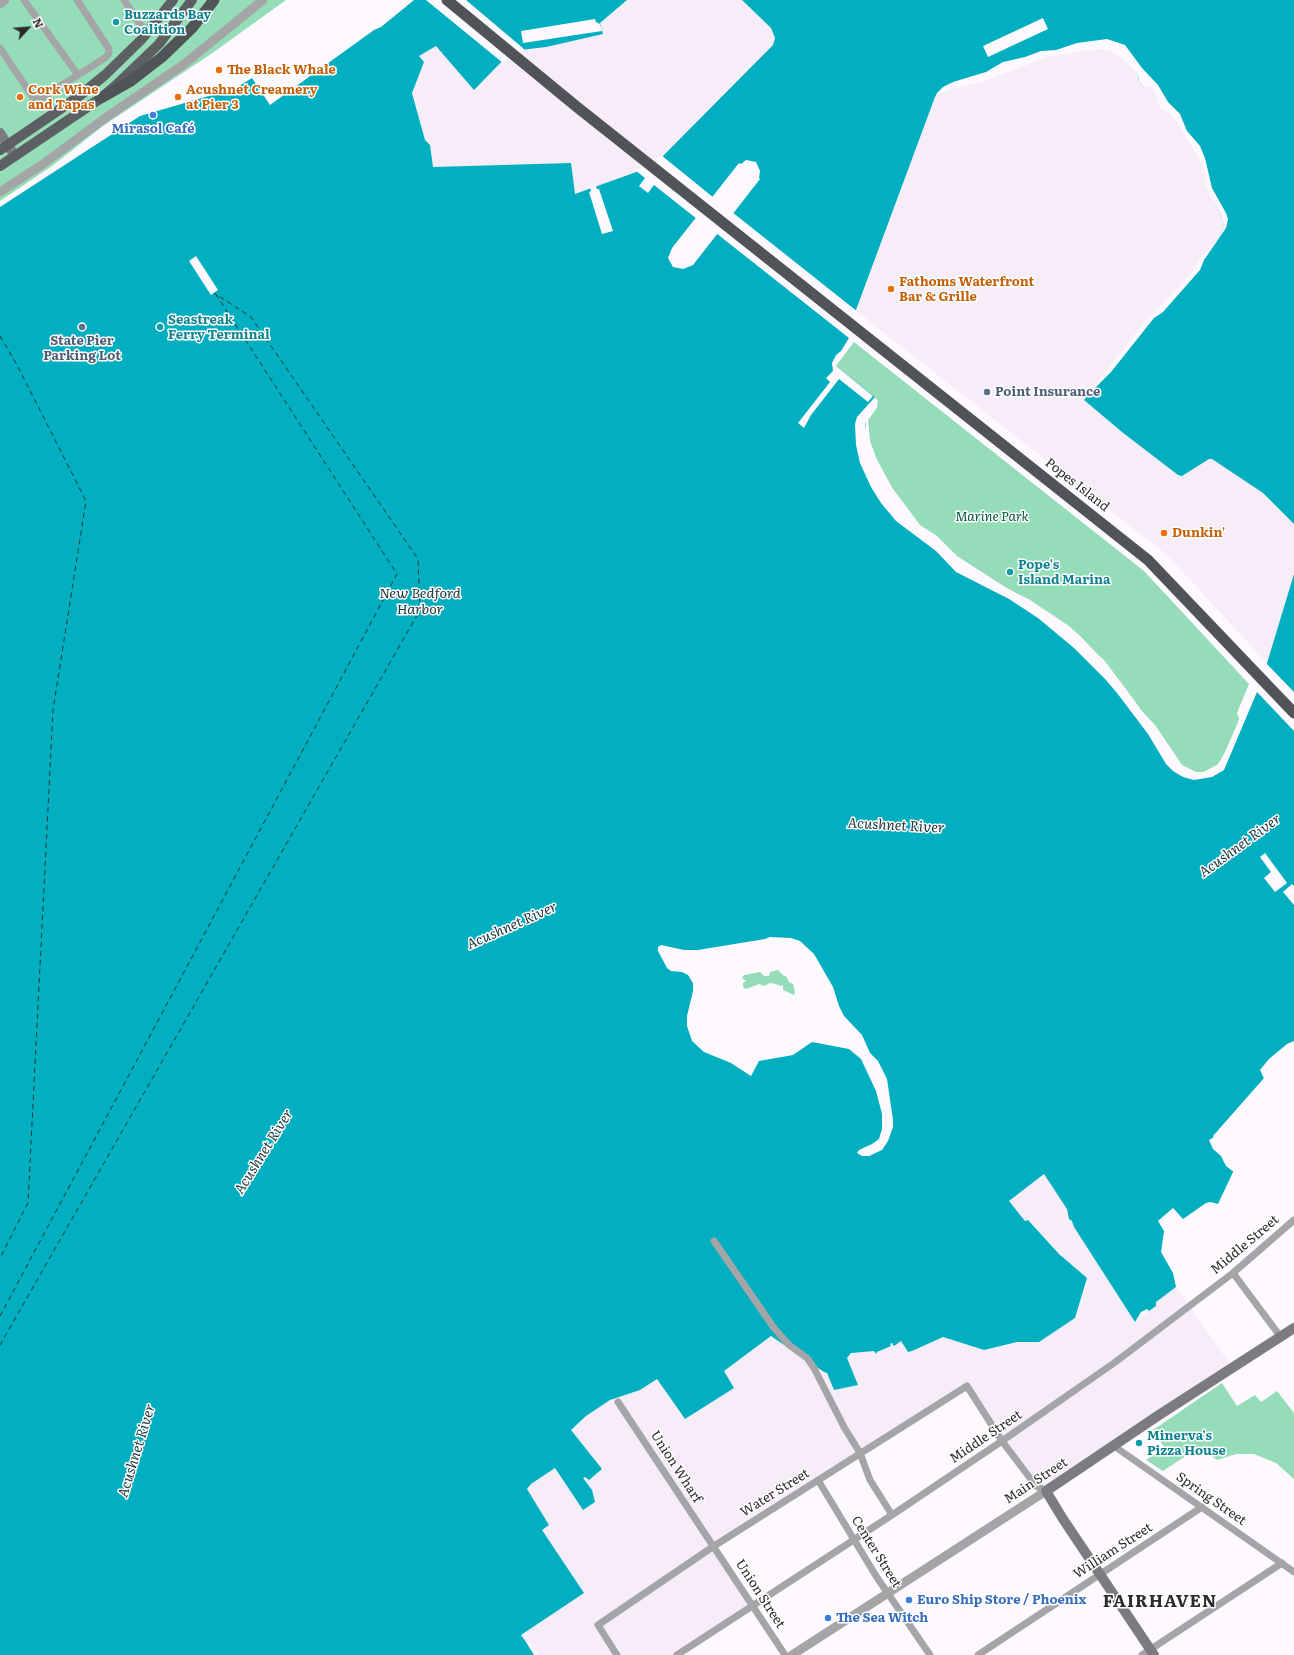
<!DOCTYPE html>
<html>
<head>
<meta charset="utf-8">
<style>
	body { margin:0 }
	#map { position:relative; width:1294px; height:1655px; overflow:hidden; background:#fef9fe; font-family:Literata,serif }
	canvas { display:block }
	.north { position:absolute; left:8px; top:8px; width:40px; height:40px; -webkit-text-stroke:3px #fff; paint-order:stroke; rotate:64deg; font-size:11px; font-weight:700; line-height:16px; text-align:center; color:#2b2a2c }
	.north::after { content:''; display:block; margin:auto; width:14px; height:18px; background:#2b2a2c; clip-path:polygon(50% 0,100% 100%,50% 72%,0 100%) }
</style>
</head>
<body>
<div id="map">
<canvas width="1294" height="1655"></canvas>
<div class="north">N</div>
</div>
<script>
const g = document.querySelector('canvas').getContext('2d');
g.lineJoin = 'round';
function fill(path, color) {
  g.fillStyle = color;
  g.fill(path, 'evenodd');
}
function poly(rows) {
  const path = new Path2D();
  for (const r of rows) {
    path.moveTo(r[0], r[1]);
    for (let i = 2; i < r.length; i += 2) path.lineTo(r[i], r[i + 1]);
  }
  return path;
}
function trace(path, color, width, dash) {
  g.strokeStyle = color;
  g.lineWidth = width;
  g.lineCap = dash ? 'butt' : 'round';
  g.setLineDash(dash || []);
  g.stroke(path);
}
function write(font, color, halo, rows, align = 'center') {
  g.font = font + ' Literata,serif';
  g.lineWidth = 3;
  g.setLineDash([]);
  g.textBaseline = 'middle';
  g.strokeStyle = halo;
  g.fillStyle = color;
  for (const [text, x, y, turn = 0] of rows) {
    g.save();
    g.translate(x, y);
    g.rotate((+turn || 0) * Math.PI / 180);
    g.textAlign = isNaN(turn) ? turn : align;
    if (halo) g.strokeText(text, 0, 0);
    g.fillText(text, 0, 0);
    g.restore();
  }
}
fill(poly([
	[627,0,742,0,771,28,775,38,773,45,652,166,574,195,571,163,433,167,430,145,425,140,412,92,424,62,419,56,435,46,443,53,512,51,603,34,600,24],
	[1102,48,1112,50,1152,85,1180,122,1205,167,1214,201,1221,214,1224,226,1221,235,1197,269,1084,400,1178,475,1182,476,1209,459,1212,459,1263,493,1294,524,1294,574,1267,663,1167,555,856,311,935,97,944,91,1047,55],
	[1045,1173,1067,1209,1069,1219,1072,1221,1074,1227,1135,1321,1156,1306,1156,1302,1176,1287,1232,1367,1046,1491,1036,1486,967,1386,714,1546,753,1606,677,1655,538,1655,528,1641,526,1643,520,1635,541,1622,527,1489,531,1484,555,1468,583,1510,592,1490,582,1478,585,1477,591,1457,571,1431,586,1416,609,1399,657,1379,681,1415,734,1388,723,1371,771,1336,847,1358,853,1353,844,1337,877,1352,889,1347,889,1344,892,1343,895,1344,901,1342,908,1352,912,1351,943,1337,984,1350,1017,1342,1075,1318,1086,1283,1086,1278,1059,1254,1028,1220,1026,1221,1009,1201]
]), '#f6edf8');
fill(poly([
	[0,0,286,0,211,54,103,126,52,166,0,201],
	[854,342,1144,571,1249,684,1237,713,1239,718,1238,723,1220,763,1204,772,1196,772,1182,765,1155,725,1140,709,1106,663,1081,637,1069,626,1030,600,1008,589,957,556,937,536,920,525,893,489,877,460,870,441,868,420,877,408,878,401,836,366],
	[778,970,784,976,786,976,789,982,793,984,795,992,794,995,783,990,783,985,780,986,776,984,770,983,764,986,759,984,746,989,743,987,743,983,747,980,744,980,742,977,744,975,760,972,764,976,769,976,770,972],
	[1222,1383,1237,1406,1255,1395,1261,1402,1277,1391,1294,1413,1294,1479,1276,1463,1254,1454,1236,1454,1217,1460,1199,1447,1163,1471,1146,1460,1164,1447,1153,1430]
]), '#95dcb8');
fill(poly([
	[414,0,627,0,600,23,603,34,546,47,512,51,474,90,436,46,419,56,424,62,412,93,425,140,430,145,433,167,571,163,575,194,653,166,773,45,775,38,771,28,742,0,1294,0,1294,524,1263,493,1212,459,1209,459,1182,476,1178,475,1122,432,1084,400,1129,344,1184,285,1220,236,1224,226,1221,214,1214,201,1205,167,1185,132,1152,85,1144,87,1139,82,1138,75,1123,58,1112,50,1102,48,1047,55,944,91,935,97,856,310,840,330,854,342,836,366,875,397,875,402,866,417,864,448,878,479,900,510,956,563,1085,647,1165,748,1186,772,1206,774,1219,767,1267,663,1294,574,1294,886,1292,884,1283,892,1294,905,1294,1044,1262,1074,1264,1078,1213,1136,1234,1170,1218,1204,1211,1202,1206,1203,1183,1219,1173,1208,1158,1221,1164,1231,1161,1252,1173,1273,1176,1287,1156,1302,1156,1306,1149,1311,1147,1309,1141,1312,1135,1322,1074,1227,1072,1221,1069,1219,1067,1209,1044,1174,1009,1201,1025,1221,1028,1220,1059,1254,1087,1278,1075,1318,1039,1342,1017,1342,984,1350,943,1337,912,1351,908,1352,901,1341,894,1346,892,1343,890,1344,891,1346,877,1352,876,1354,874,1351,851,1353,847,1358,858,1385,834,1390,827,1373,824,1372,771,1336,724,1371,734,1388,685,1419,657,1379,640,1390,610,1400,586,1416,571,1430,602,1469,589,1480,585,1477,583,1478,592,1490,595,1502,583,1510,555,1468,531,1484,527,1489,549,1525,542,1530,584,1593,521,1635,526,1642,534,1655,0,1655,0,207,140,116,236,88,252,78,270,105,374,30,381,27],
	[746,160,756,162,760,171,759,178,760,179,693,265,683,269,673,267,668,258,672,248,739,163,741,164],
	[770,937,791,938,800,941,814,954,833,987,839,1006,844,1016,862,1035,870,1053,878,1061,887,1079,893,1120,893,1127,888,1141,882,1150,869,1156,862,1156,857,1153,859,1150,872,1144,879,1139,882,1129,882,1114,876,1091,861,1059,849,1049,812,1042,793,1055,759,1061,751,1076,731,1063,704,1052,692,1041,687,1026,687,1016,693,991,693,983,688,975,682,972,671,971,667,968,658,951,658,947,661,945,684,950,698,950,765,939]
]), '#01afc0');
fill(poly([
	[426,0,466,0,524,49,522,52,513,53,503,63],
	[1043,18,1048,29,988,57,983,46],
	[595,19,596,22,600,24,602,31,523,43,521,31],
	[1107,39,1125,45,1142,68,1158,85,1168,102,1180,114,1187,131,1200,146,1205,158,1212,188,1226,213,1228,219,1226,228,1204,260,1200,270,1163,312,1154,318,1111,372,1090,393,1092,389,1143,324,1182,283,1196,267,1198,261,1220,236,1224,226,1221,214,1206,187,1204,168,1178,123,1168,111,1164,111,1160,107,1158,103,1159,100,1152,87,1144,87,1139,82,1138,75,1122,58,1110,51,1098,49,1047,57,985,81,948,90,935,97,937,93,943,87,953,82,986,72,1003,62,1025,57,1041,51,1056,50,1077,43],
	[661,155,714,198,697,219,654,185,648,193,639,186,645,178,635,170,651,164],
	[595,184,597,189,599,189,613,231,602,234,589,192,591,191,590,186],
	[732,212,858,312,842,330,855,341,856,343,854,342,836,366,873,396,868,402,839,379,811,415,804,428,798,423,830,382,826,378,833,371,832,363,836,355,841,351,849,338,716,233],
	[196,256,218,290,211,295,189,261],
	[875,397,877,400,876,408,867,418,865,425,866,448,885,487,901,508,958,561,1014,592,1059,623,1104,660,1134,700,1167,747,1182,767,1193,772,1198,773,1211,770,1217,766,1227,749,1252,688,1265,662,1294,692,1294,731,1257,692,1224,770,1212,777,1194,780,1183,777,1173,771,1166,764,1148,734,1117,693,1105,679,1074,648,1038,618,1009,599,956,572,936,551,896,521,881,503,871,487,860,463,856,445,855,424,857,417],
	[1265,853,1287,883,1275,892,1264,878,1271,872,1260,857],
	[1294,1041,1294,1046,1274,1064,1265,1073,1264,1078,1260,1070,1269,1059,1287,1044],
	[1214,1137,1236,1169,1235,1173,1226,1166,1221,1156,1213,1149,1209,1140]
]), '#fef9fe');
trace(poly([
	[0,336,17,365,86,501,53,710,28,1203,0,1258],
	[0,1316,397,574,215,293],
	[0,1345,420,610,418,559,251,317,214,293]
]), '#20373b', 1, [5, 4]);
trace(poly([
	[24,0,78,75],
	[124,0,142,27],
	[0,48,34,99,36,100,40,99,94,65,106,57,109,53,109,49,77,0],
	[714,1241,774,1328,789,1345,807,1358,814,1368,844,1427,860,1453,870,1480,892,1515],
	[1233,1273,1280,1336],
	[618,1402,785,1655],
	[1114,1446,1294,1572],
	[818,1480,876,1576,930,1655],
	[617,1655,598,1625,714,1546,967,1386,1002,1441,1036,1486,1046,1491],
	[677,1655,892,1515,1002,1441,1114,1363,1233,1273,1294,1220],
	[978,1655,1202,1507],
	[1142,1655,1282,1563]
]), '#a4a5a7', 7);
trace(poly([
	[0,4,5,0],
	[0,192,43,164,108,116,183,65,263,0],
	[792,1655,1046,1491]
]), '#a4a5a7', 9);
trace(poly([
	[0,133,15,156],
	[1154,1655,1063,1519,1046,1491,1159,1415,1294,1328]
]), '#7a7c7f', 10);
trace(poly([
	[0,150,78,97,105,75,142,39,173,0],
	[0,166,101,98,115,86,159,44,192,0]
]), '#5d6063', 10);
trace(poly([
	[447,0,577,107,1148,560,1294,713],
	[101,98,131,81,162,57,192,28,214,0]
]), '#515457', 11);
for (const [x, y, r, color] of [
	[116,22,4,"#0f9aa8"],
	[219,70,4,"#e8710a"],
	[20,97,4,"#e8710a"],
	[178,97,4,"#e8710a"],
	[153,115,4,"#3f7fe0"],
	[891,289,4,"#e8710a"],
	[82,327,4,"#5c6f8a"],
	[160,327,4,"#0f9aa8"],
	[987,392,4,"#5c6f8a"],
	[1164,533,4,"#e8710a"],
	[1010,572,4,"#0f9aa8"],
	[1139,1443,4,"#0f9aa8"],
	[909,1600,4,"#3f7fe0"],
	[828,1618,4,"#3f7fe0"]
]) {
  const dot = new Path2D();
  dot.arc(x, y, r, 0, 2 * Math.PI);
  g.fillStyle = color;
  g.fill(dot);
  trace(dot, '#fff', 1.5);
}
write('bold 13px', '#0d838f', '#fff', [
	["Buzzards Bay",124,15],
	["Coalition",124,30],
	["Seastreak",168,320],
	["Ferry Terminal",168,335],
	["Pope's",1018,565],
	["Island Marina",1018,580],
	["Minerva's",1147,1436],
	["Pizza House",1147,1451]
], 'left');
write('bold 13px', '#c56008', '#fff', [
	["The Black Whale",227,70],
	["Cork Wine",28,90],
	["and Tapas",28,105],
	["Acushnet Creamery",186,90],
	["at Pier 3",186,105],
	["Fathoms Waterfront",899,282],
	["Bar & Grille",899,297],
	["Dunkin'",1172,533]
], 'left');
write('bold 13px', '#366cbe', '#fff', [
	["Mirasol Café",153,129,"center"],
	["Euro Ship Store / Phoenix",917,1600],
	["The Sea Witch",836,1618]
], 'left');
write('bold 13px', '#4e5e75', '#fff', [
	["State Pier",82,341],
	["Parking Lot",82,356],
	["Point Insurance",995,392,"left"]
]);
write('13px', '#2b2a2c', '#fff', [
	["Popes Island",1077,485,38],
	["Middle Street",1245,1245,-40],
	["Middle Street",986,1437,-34],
	["Union Wharf",676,1467,57],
	["Main Street",1036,1481,-33],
	["Water Street",775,1493,-32],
	["Spring Street",1211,1499,35],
	["William Street",1113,1551,-33],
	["Center Street",876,1552,58],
	["Union Street",760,1594,57]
]);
write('italic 13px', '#005638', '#fff', [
	["Marine Park",992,517]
]);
write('italic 14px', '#20373b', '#fff', [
	["New Bedford",420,594],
	["Harbor",420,610],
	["Acushnet River",896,826,3],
	["Acushnet River",1240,846,-36],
	["Acushnet River",512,926,-24],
	["Acushnet River",264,1152,-58],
	["Acushnet River",137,1451,-73]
]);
g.letterSpacing = '1px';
write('bold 17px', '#2b2a2c', '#fff', [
	["FAIRHAVEN",1160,1602]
]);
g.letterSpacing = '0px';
</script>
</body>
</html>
